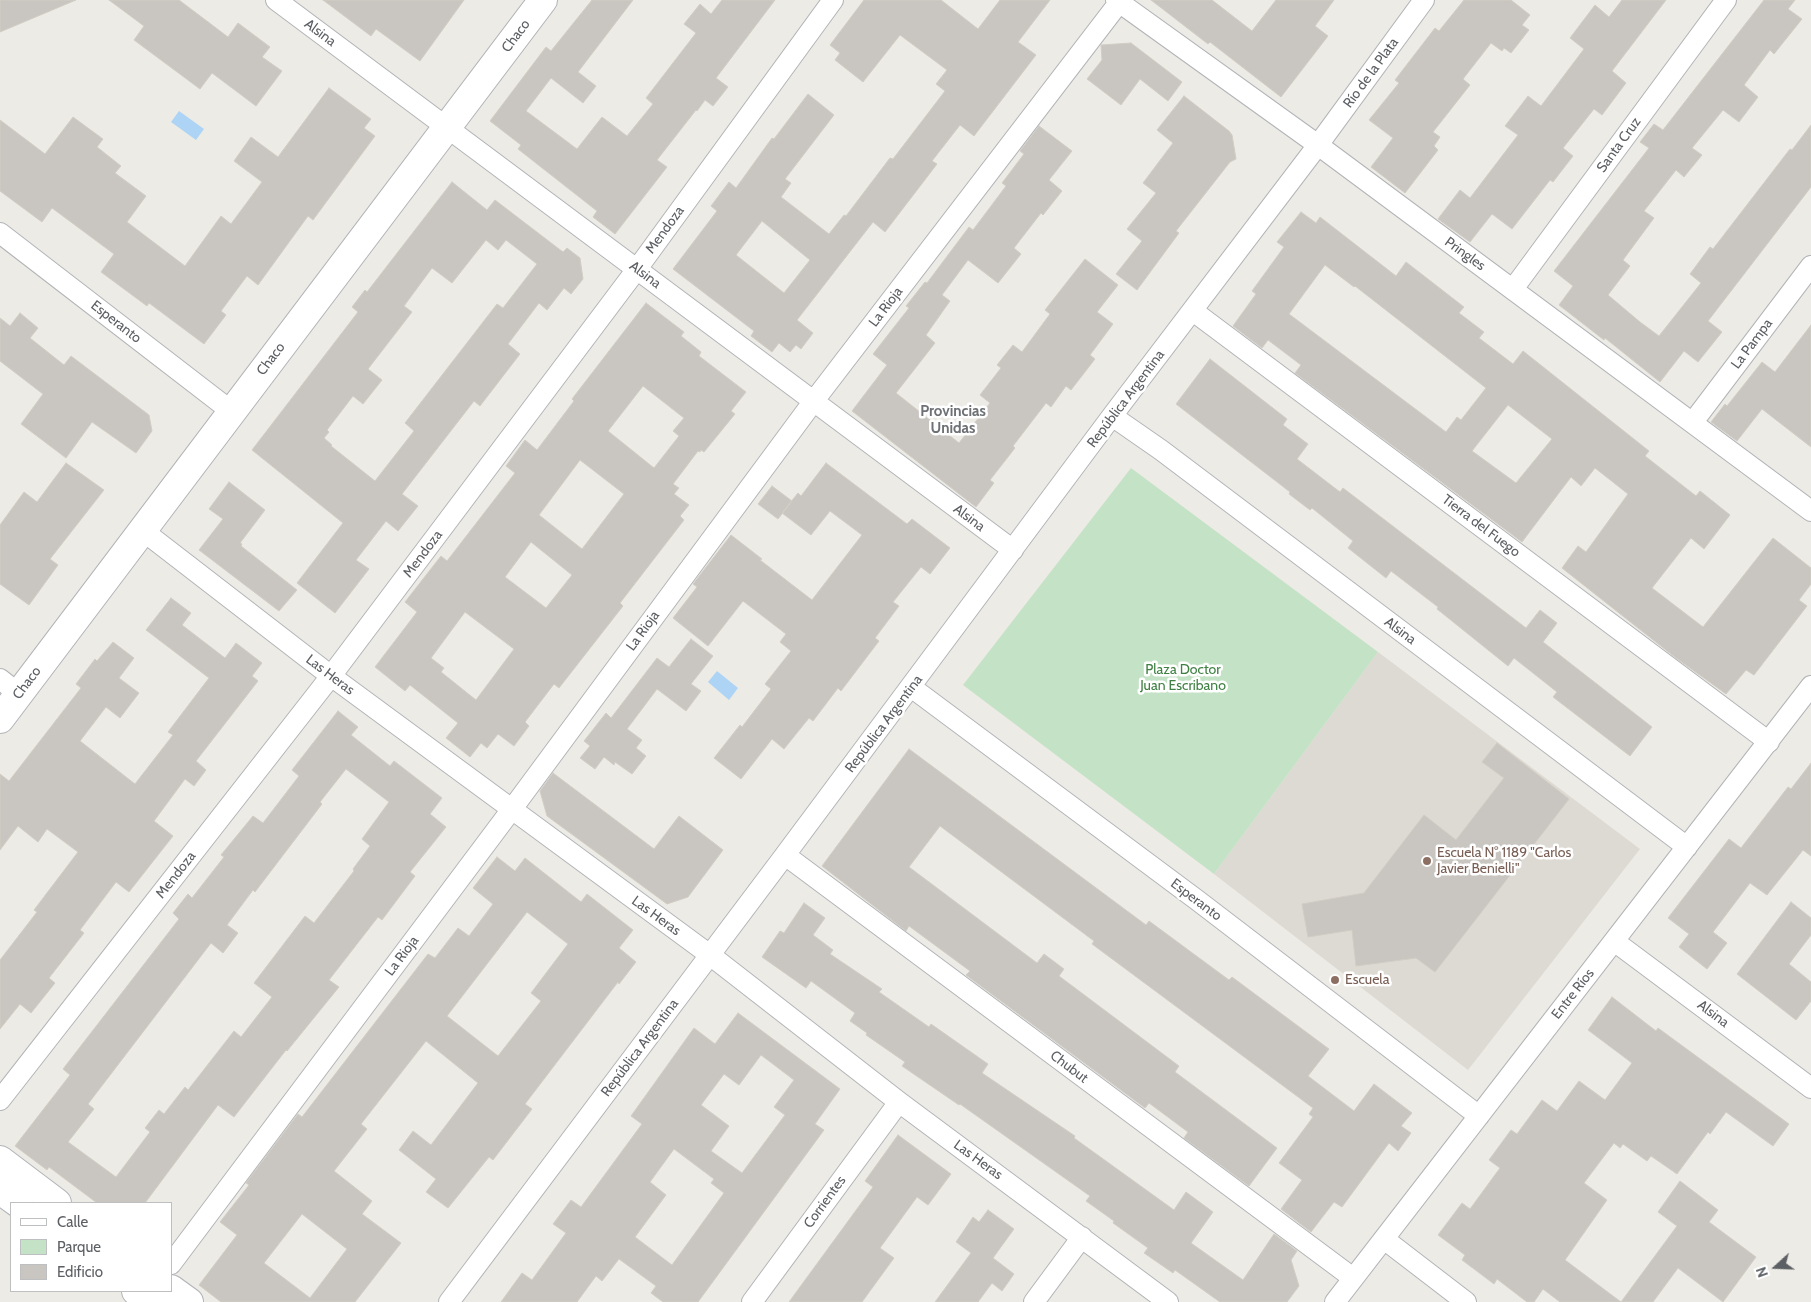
<!DOCTYPE html>
<html>
<head>
<meta charset="utf-8">
<style>
	body { margin:0 }
	#map { position:relative; width:1811px; height:1302px; overflow:hidden; background:#edebe5; font-family:Cabin,sans-serif }
	canvas { display:block }
	.legend { position:absolute; left:10px; top:1202px; width:162px; height:90px; box-sizing:border-box; background:#fff; border:1px solid #bebfc1; margin:0; padding:6px 9px; list-style:none; font-size:15px; color:#5c5f63 }
	.legend li { display:flex; align-items:center; gap:10px; height:25px }
	.legend b { width:25px; border:1px solid #bebfc1 }
	.north { position:absolute; left:1751px; top:1242px; width:50px; height:50px; -webkit-text-stroke:4px #fff; paint-order:stroke; rotate:250deg; font-size:14px; font-weight:700; line-height:20px; text-align:center; color:#5c5f63 }
	.north::after { content:''; display:block; margin:auto; width:18px; height:22px; background:#5c5f63; clip-path:polygon(50% 0,100% 100%,50% 72%,0 100%) }
</style>
</head>
<body>
<div id="map">
<canvas width="1811" height="1302"></canvas>
<ul class="legend">
<li><b style="height:6px;background:#fff"></b>Calle</li>
<li><b style="height:14px;background:#c4e2c5"></b>Parque</li>
<li><b style="height:14px;background:#c9c6c1"></b>Edificio</li>
</ul>
<div class="north">N</div>
</div>
<script>
const g = document.querySelector('canvas').getContext('2d');
g.lineJoin = 'round';
function fill(path, color) {
  g.fillStyle = color;
  g.fill(path, 'evenodd');
}
function poly(rows) {
  const path = new Path2D();
  for (const r of rows) {
    path.moveTo(r[0], r[1]);
    for (let i = 2; i < r.length; i += 2) path.lineTo(r[i], r[i + 1]);
  }
  return path;
}
function trace(path, color, width, dash) {
  g.strokeStyle = color;
  g.lineWidth = width;
  g.lineCap = dash ? 'butt' : 'round';
  g.setLineDash(dash || []);
  g.stroke(path);
}
function write(font, color, halo, rows, align = 'center') {
  g.font = font + ' Cabin,sans-serif';
  g.lineWidth = 5;
  g.setLineDash([]);
  g.textBaseline = 'middle';
  g.strokeStyle = halo;
  g.fillStyle = color;
  for (const [text, x, y, turn = 0] of rows) {
    g.save();
    g.translate(x, y);
    g.rotate((+turn || 0) * Math.PI / 180);
    g.textAlign = isNaN(turn) ? turn : align;
    if (halo) g.strokeText(text, 0, 0);
    g.fillText(text, 0, 0);
    g.restore();
  }
}
fill(poly([
	[1378,652,1640,849,1468,1070,1214,874]
]), '#dddad3');
fill(poly([
	[1131,468,1378,652,1214,874,963,685]
]), '#c4e2c5');
fill(poly([
	[179,111,204,129,196,140,171,122],
	[717,671,738,688,729,700,708,682]
]), '#add4f5');
const building = poly([
	[0,0,76,0,0,32,0,0],
	[109,0,179,0,228,37,238,23,270,47,262,57,282,71,256,106,212,73,200,89,134,40,144,26,109,0],
	[323,0,464,0,420,61,376,29,371,36,323,0],
	[592,0,633,0,578,72,596,86,583,103,551,78,526,111,577,149,602,117,627,136,653,104,646,98,696,33,684,24,700,4,711,14,722,0,775,0,716,78,728,87,713,106,705,100,697,111,696,110,657,160,667,167,615,234,593,217,597,211,518,149,521,145,490,121,546,47,551,51,592,0],
	[864,0,941,0,978,29,1000,0,1050,0,1018,42,1036,55,974,136,960,125,932,161,937,164,885,232,873,222,797,320,813,333,801,349,796,345,790,352,779,343,772,352,751,336,754,331,673,269,717,211,711,206,729,182,736,188,772,138,774,139,808,94,834,115,785,179,791,183,781,197,829,234,844,215,846,216,890,158,893,159,945,91,936,84,947,70,900,35,863,82,835,60,840,53,830,45,864,0],
	[762,221,810,260,784,293,736,255,762,221],
	[1151,0,1212,0,1252,31,1276,0,1334,0,1315,26,1328,36,1281,97,1210,42,1208,44,1151,0],
	[1464,0,1511,0,1530,15,1522,25,1529,30,1511,53,1504,48,1502,51,1491,43,1463,79,1470,85,1433,132,1440,137,1434,146,1438,150,1405,193,1371,167,1393,138,1369,120,1399,83,1395,80,1435,28,1439,31,1464,0],
	[1622,0,1666,0,1612,71,1626,83,1602,115,1594,109,1563,148,1573,156,1553,182,1550,180,1512,229,1492,214,1470,242,1438,219,1460,190,1470,198,1518,135,1505,126,1528,96,1541,106,1584,49,1570,38,1595,5,1609,17,1622,0],
	[1764,0,1795,0,1788,9,1802,19,1774,54,1770,50,1744,85,1758,97,1739,122,1723,110,1692,148,1702,155,1684,177,1676,170,1644,211,1654,218,1623,260,1630,266,1608,295,1640,322,1659,336,1701,283,1690,274,1710,247,1713,249,1790,149,1792,150,1811,125,1811,187,1708,321,1722,332,1698,362,1684,351,1660,382,1605,338,1604,340,1559,305,1573,286,1554,271,1649,148,1640,142,1654,124,1663,130,1764,0],
	[1131,43,1182,82,1168,101,1140,79,1121,105,1087,79,1102,60,1101,45,1131,43],
	[329,88,371,119,364,128,375,136,313,220,308,216,258,285,247,276,221,311,226,315,204,344,149,303,147,306,101,272,114,254,52,208,42,222,0,191,0,120,45,154,73,117,103,139,97,147,121,166,115,173,146,196,127,222,185,266,221,216,231,224,262,182,234,161,251,137,278,157,329,88],
	[1184,96,1229,131,1232,135,1236,159,1230,162,1176,231,1179,233,1137,290,1116,274,1142,241,1127,229,1156,193,1143,183,1173,143,1157,130,1184,96],
	[1039,126,1072,151,1049,180,1062,191,1043,215,1041,213,1014,248,1021,254,998,283,968,260,942,295,950,301,926,335,935,343,896,393,959,443,990,403,980,395,1001,368,997,365,1013,345,1022,352,1050,314,1045,310,1085,259,1118,285,1097,312,1113,324,1090,355,1095,359,1071,390,1066,386,1051,407,1046,403,1013,446,1015,448,990,480,994,483,976,507,852,411,887,365,873,354,909,308,906,306,925,282,927,283,969,227,973,230,1006,186,1002,183,1024,154,1020,151,1039,126],
	[452,182,487,210,495,200,563,252,567,248,580,258,583,279,571,294,564,288,547,310,539,303,508,344,520,354,480,406,474,401,402,494,418,506,398,531,386,521,356,560,369,569,335,613,297,583,343,523,252,450,358,312,352,307,365,290,367,292,452,182],
	[486,240,498,250,506,240,537,264,503,308,497,304,405,423,414,431,375,481,331,446,332,445,324,438,329,432,327,430,353,396,363,404,382,380,368,369,412,312,404,306,432,268,452,283,486,240],
	[1301,212,1316,223,1320,217,1396,276,1406,262,1464,307,1459,313,1484,332,1479,338,1513,364,1523,351,1649,451,1645,456,1696,496,1700,491,1730,515,1704,549,1691,538,1652,588,1703,627,1773,538,1811,568,1811,584,1799,600,1807,606,1754,675,1746,670,1726,694,1676,658,1562,568,1578,546,1586,552,1628,494,1595,468,1581,486,1571,477,1522,542,1295,373,1301,365,1268,340,1262,348,1233,326,1256,294,1252,291,1284,247,1277,242,1301,212],
	[1325,265,1354,287,1355,286,1486,388,1461,420,1457,417,1446,432,1289,314,1325,265],
	[1508,405,1552,439,1516,483,1472,451,1508,405],
	[646,303,684,332,681,336,701,352,699,356,746,392,731,411,735,414,704,452,701,450,700,452,698,451,673,484,679,488,674,494,689,505,680,516,684,520,620,603,623,606,559,688,554,684,525,722,529,726,514,746,498,734,487,748,481,743,470,757,446,738,458,723,410,685,405,691,375,667,417,612,405,602,441,556,447,561,515,473,506,466,525,440,537,450,574,401,572,399,646,303],
	[643,386,684,418,673,431,679,436,654,468,608,431,643,386],
	[580,460,624,494,582,549,539,515,580,460],
	[531,542,572,575,546,608,505,577,531,542],
	[465,612,514,649,476,700,441,672,444,668,431,658,465,612],
	[20,313,38,328,30,338,64,365,71,356,149,415,152,431,136,453,92,422,66,458,21,424,43,394,0,361,0,318,10,326,20,313],
	[1811,325,1811,447,1762,409,1737,441,1711,422,1725,404,1727,406,1762,362,1775,372,1811,325],
	[1210,359,1287,419,1283,425,1308,444,1297,459,1340,492,1343,488,1526,628,1540,610,1557,623,1543,642,1652,727,1630,756,1553,697,1557,692,1514,658,1508,666,1437,609,1438,607,1391,571,1386,578,1348,548,1353,541,1312,508,1310,510,1289,494,1290,492,1176,404,1210,359],
	[66,463,104,490,50,559,58,565,29,605,0,584,0,525,24,492,37,502,66,463],
	[826,463,907,524,912,519,950,548,930,574,921,567,893,602,899,606,875,638,879,641,841,691,838,688,813,721,809,718,784,749,772,739,741,779,714,758,740,725,742,727,771,689,765,684,791,651,780,642,786,634,743,601,708,646,673,618,697,587,693,584,731,535,762,559,760,560,812,600,862,535,830,511,811,535,782,513,798,493,801,496,826,463],
	[229,482,265,510,240,543,242,544,241,546,297,590,279,611,199,550,223,519,209,509,229,482],
	[772,486,792,501,778,519,758,504,772,486],
	[171,598,191,613,182,625,225,658,236,643,262,663,252,676,258,681,196,761,206,770,194,786,185,779,154,821,173,836,129,892,116,882,80,930,84,933,49,978,55,983,31,1013,20,1004,0,1029,0,960,37,912,34,910,78,852,47,829,38,842,18,826,0,850,0,774,9,781,81,688,76,684,95,659,97,661,113,642,134,658,119,678,139,693,120,718,106,707,80,741,135,784,173,735,168,732,209,678,146,630,171,598],
	[691,639,713,656,691,684,701,691,686,711,657,689,627,729,642,740,636,748,646,756,632,774,615,762,614,765,604,757,595,769,580,758,590,746,584,741,606,713,611,718,657,658,669,667,691,639],
	[338,711,358,727,351,735,390,766,394,761,442,798,430,814,446,827,410,872,415,876,382,920,378,917,329,980,339,987,287,1051,286,1050,234,1117,218,1105,145,1203,97,1203,49,1167,47,1170,15,1146,70,1075,63,1069,179,919,173,913,188,894,192,898,224,857,221,855,253,816,263,823,299,776,292,770,338,711],
	[346,769,389,802,362,839,370,846,353,869,354,871,314,923,305,916,254,983,272,997,241,1037,234,1031,188,1090,185,1087,164,1114,159,1110,145,1128,150,1132,116,1177,68,1142,94,1109,88,1104,211,943,223,953,238,933,227,925,253,890,255,892,322,804,320,802,346,769],
	[1497,743,1569,799,1435,972,1416,958,1356,966,1352,930,1308,937,1302,904,1364,893,1424,815,1456,840,1504,778,1482,762,1497,743],
	[909,749,1146,925,1149,921,1229,980,1232,977,1329,1049,1308,1076,1354,1111,1374,1084,1412,1113,1401,1126,1411,1133,1398,1151,1389,1143,1342,1207,1334,1202,1311,1232,1281,1209,1302,1180,1279,1163,1313,1117,1309,1114,1313,1108,1092,944,1094,941,940,826,909,867,1037,963,1044,954,1064,969,1059,976,1179,1066,1175,1072,1277,1148,1249,1186,1184,1138,1188,1132,1149,1103,1145,1108,966,975,970,971,909,926,906,931,822,866,909,749],
	[1811,763,1811,856,1803,850,1767,895,1750,883,1713,932,1727,943,1707,969,1679,947,1689,934,1668,918,1729,839,1741,848,1788,787,1791,789,1811,763],
	[553,773,654,849,679,816,723,850,688,897,667,904,547,816,540,791,553,773],
	[497,857,515,871,525,858,581,902,587,894,633,930,619,948,636,962,619,984,618,982,525,1104,532,1109,493,1160,489,1157,448,1208,426,1192,436,1179,399,1150,413,1131,431,1145,478,1083,426,1041,361,1124,367,1129,334,1171,372,1201,362,1214,401,1243,355,1302,221,1302,199,1285,237,1235,220,1222,249,1185,246,1183,298,1114,302,1117,428,954,435,958,458,928,469,936,493,904,473,888,497,857],
	[527,912,568,944,531,993,541,1001,498,1056,447,1016,527,912],
	[302,1214,347,1249,310,1298,264,1263,302,1214],
	[1791,902,1811,918,1811,935,1789,964,1811,982,1811,1001,1796,1020,1737,974,1791,902],
	[804,903,825,918,813,935,833,950,830,954,882,989,879,992,929,1027,931,1024,988,1064,982,1073,1075,1136,1074,1138,1174,1210,1186,1192,1213,1212,1191,1243,1243,1280,1274,1234,1297,1251,1291,1260,1299,1286,1287,1302,1220,1302,1175,1270,1173,1273,1144,1253,1148,1248,1113,1223,1114,1221,1086,1201,1090,1196,960,1104,959,1105,902,1066,905,1062,866,1035,867,1033,850,1021,855,1013,811,981,806,988,762,957,780,931,784,933,804,903],
	[1612,997,1656,1031,1658,1028,1789,1124,1773,1146,1726,1112,1710,1134,1708,1132,1677,1174,1651,1156,1647,1161,1623,1144,1620,1148,1614,1143,1584,1183,1607,1200,1565,1260,1621,1302,1677,1226,1658,1212,1680,1181,1718,1210,1709,1222,1756,1257,1723,1302,1678,1268,1653,1302,1560,1302,1543,1289,1534,1302,1527,1302,1497,1279,1494,1284,1462,1260,1465,1255,1438,1235,1462,1203,1470,1209,1500,1168,1489,1160,1511,1130,1517,1134,1542,1100,1557,1111,1579,1081,1605,1100,1632,1063,1588,1030,1612,997],
	[738,1013,840,1089,815,1124,824,1130,698,1302,663,1302,651,1293,656,1286,619,1259,602,1281,596,1276,577,1302,501,1302,522,1273,532,1280,566,1233,553,1224,571,1200,581,1207,642,1124,631,1116,694,1028,715,1044,738,1013],
	[761,1055,794,1080,774,1107,785,1115,742,1173,711,1151,729,1126,701,1105,724,1074,739,1085,761,1055],
	[674,1149,714,1179,711,1183,724,1193,672,1265,635,1237,666,1195,650,1182,674,1149],
	[898,1135,951,1174,928,1205,917,1197,880,1248,894,1258,862,1302,789,1302,873,1187,865,1181,898,1135],
	[988,1210,1014,1229,993,1258,1014,1274,1002,1291,992,1283,978,1302,935,1302,971,1253,956,1242,973,1217,979,1222,988,1210]
]);
fill(building, '#c9c6c1');
trace(building, '#d1cdc4', 1);
const street = poly([
	[276,0,1013,550],
	[1116,0,1318,145,1811,511],
	[0,233,231,411],
	[1513,289,1726,0],
	[1193,311,1769,742],
	[1112,416,1161,450,1687,847],
	[1693,422,1811,266],
	[142,530,331,676,710,955,899,1102,1168,1302],
	[0,679,19,694],
	[911,687,1197,900,1479,1116],
	[785,855,1353,1278],
	[1614,941,1811,1088],
	[0,1100,331,676,637,269,833,0],
	[1384,1239,1466,1302],
	[171,1264,512,809,813,402,1121,0],
	[449,1302,785,855,1112,416,1318,145,1424,0],
	[752,1302,899,1102],
	[1034,1302,1082,1237],
	[1335,1302,1811,686]
]);
const secondary = poly([
	[0,719,543,0],
	[0,1160,57,1203],
	[0,1190,18,1203],
	[171,1289,189,1302],
	[136,1291,151,1302]
]);
trace(street, '#b2b4b8', 22);
trace(secondary, '#b1b3b8', 30);
trace(street, '#fff', 20);
trace(secondary, '#fff', 28);
for (const [x, y, r, color] of [
	[1427,861,5,"#8d6e63"],
	[1335,980,5,"#8d6e63"]
]) {
  const dot = new Path2D();
  dot.arc(x, y, r, 0, 2 * Math.PI);
  g.fillStyle = color;
  g.fill(dot);
  trace(dot, '#fff', 2);
}
write('14px', '#5c5f63', '#fff', [
	["Alsina",320,33,37],
	["Chaco",516,36,-53],
	["Río de la Plata",1371,73,-54],
	["Santa Cruz",1619,145,-54],
	["Mendoza",665,230,-54],
	["Pringles",1465,254,36],
	["Alsina",645,275,37],
	["La Rioja",886,307,-53],
	["Esperanto",116,322,38],
	["La Pampa",1752,344,-53],
	["Chaco",271,359,-53],
	["República Argentina",1126,399,-53],
	["Alsina",969,518,37],
	["Tierra del Fuego",1481,526,37],
	["Mendoza",423,554,-53],
	["La Rioja",643,631,-54],
	["Alsina",1400,631,37],
	["Las Heras",330,675,37],
	["Chaco",27,683,-53],
	["República Argentina",884,724,-53],
	["Mendoza",176,875,-52],
	["Esperanto",1196,900,37],
	["Las Heras",656,916,36],
	["La Rioja",402,956,-53],
	["Entre Ríos",1573,994,-52],
	["Alsina",1713,1014,37],
	["República Argentina",640,1048,-53],
	["Chubut",1069,1067,37],
	["Las Heras",978,1160,36],
	["Corrientes",825,1202,-54]
]);
write('14px', '#3f8043', '#fff', [
	["Plaza Doctor",1183,670],
	["Juan Escribano",1183,686]
]);
write('14px', '#785e54', '#fff', [
	["Escuela N° 1189 \"Carlos",1437,853],
	["Javier Benielli\"",1437,869],
	["Escuela",1345,980]
], 'left');
write('bold 15px', '#6e7175', '#fff', [
	["Provincias",953,412],
	["Unidas",953,429]
]);
</script>
</body>
</html>
